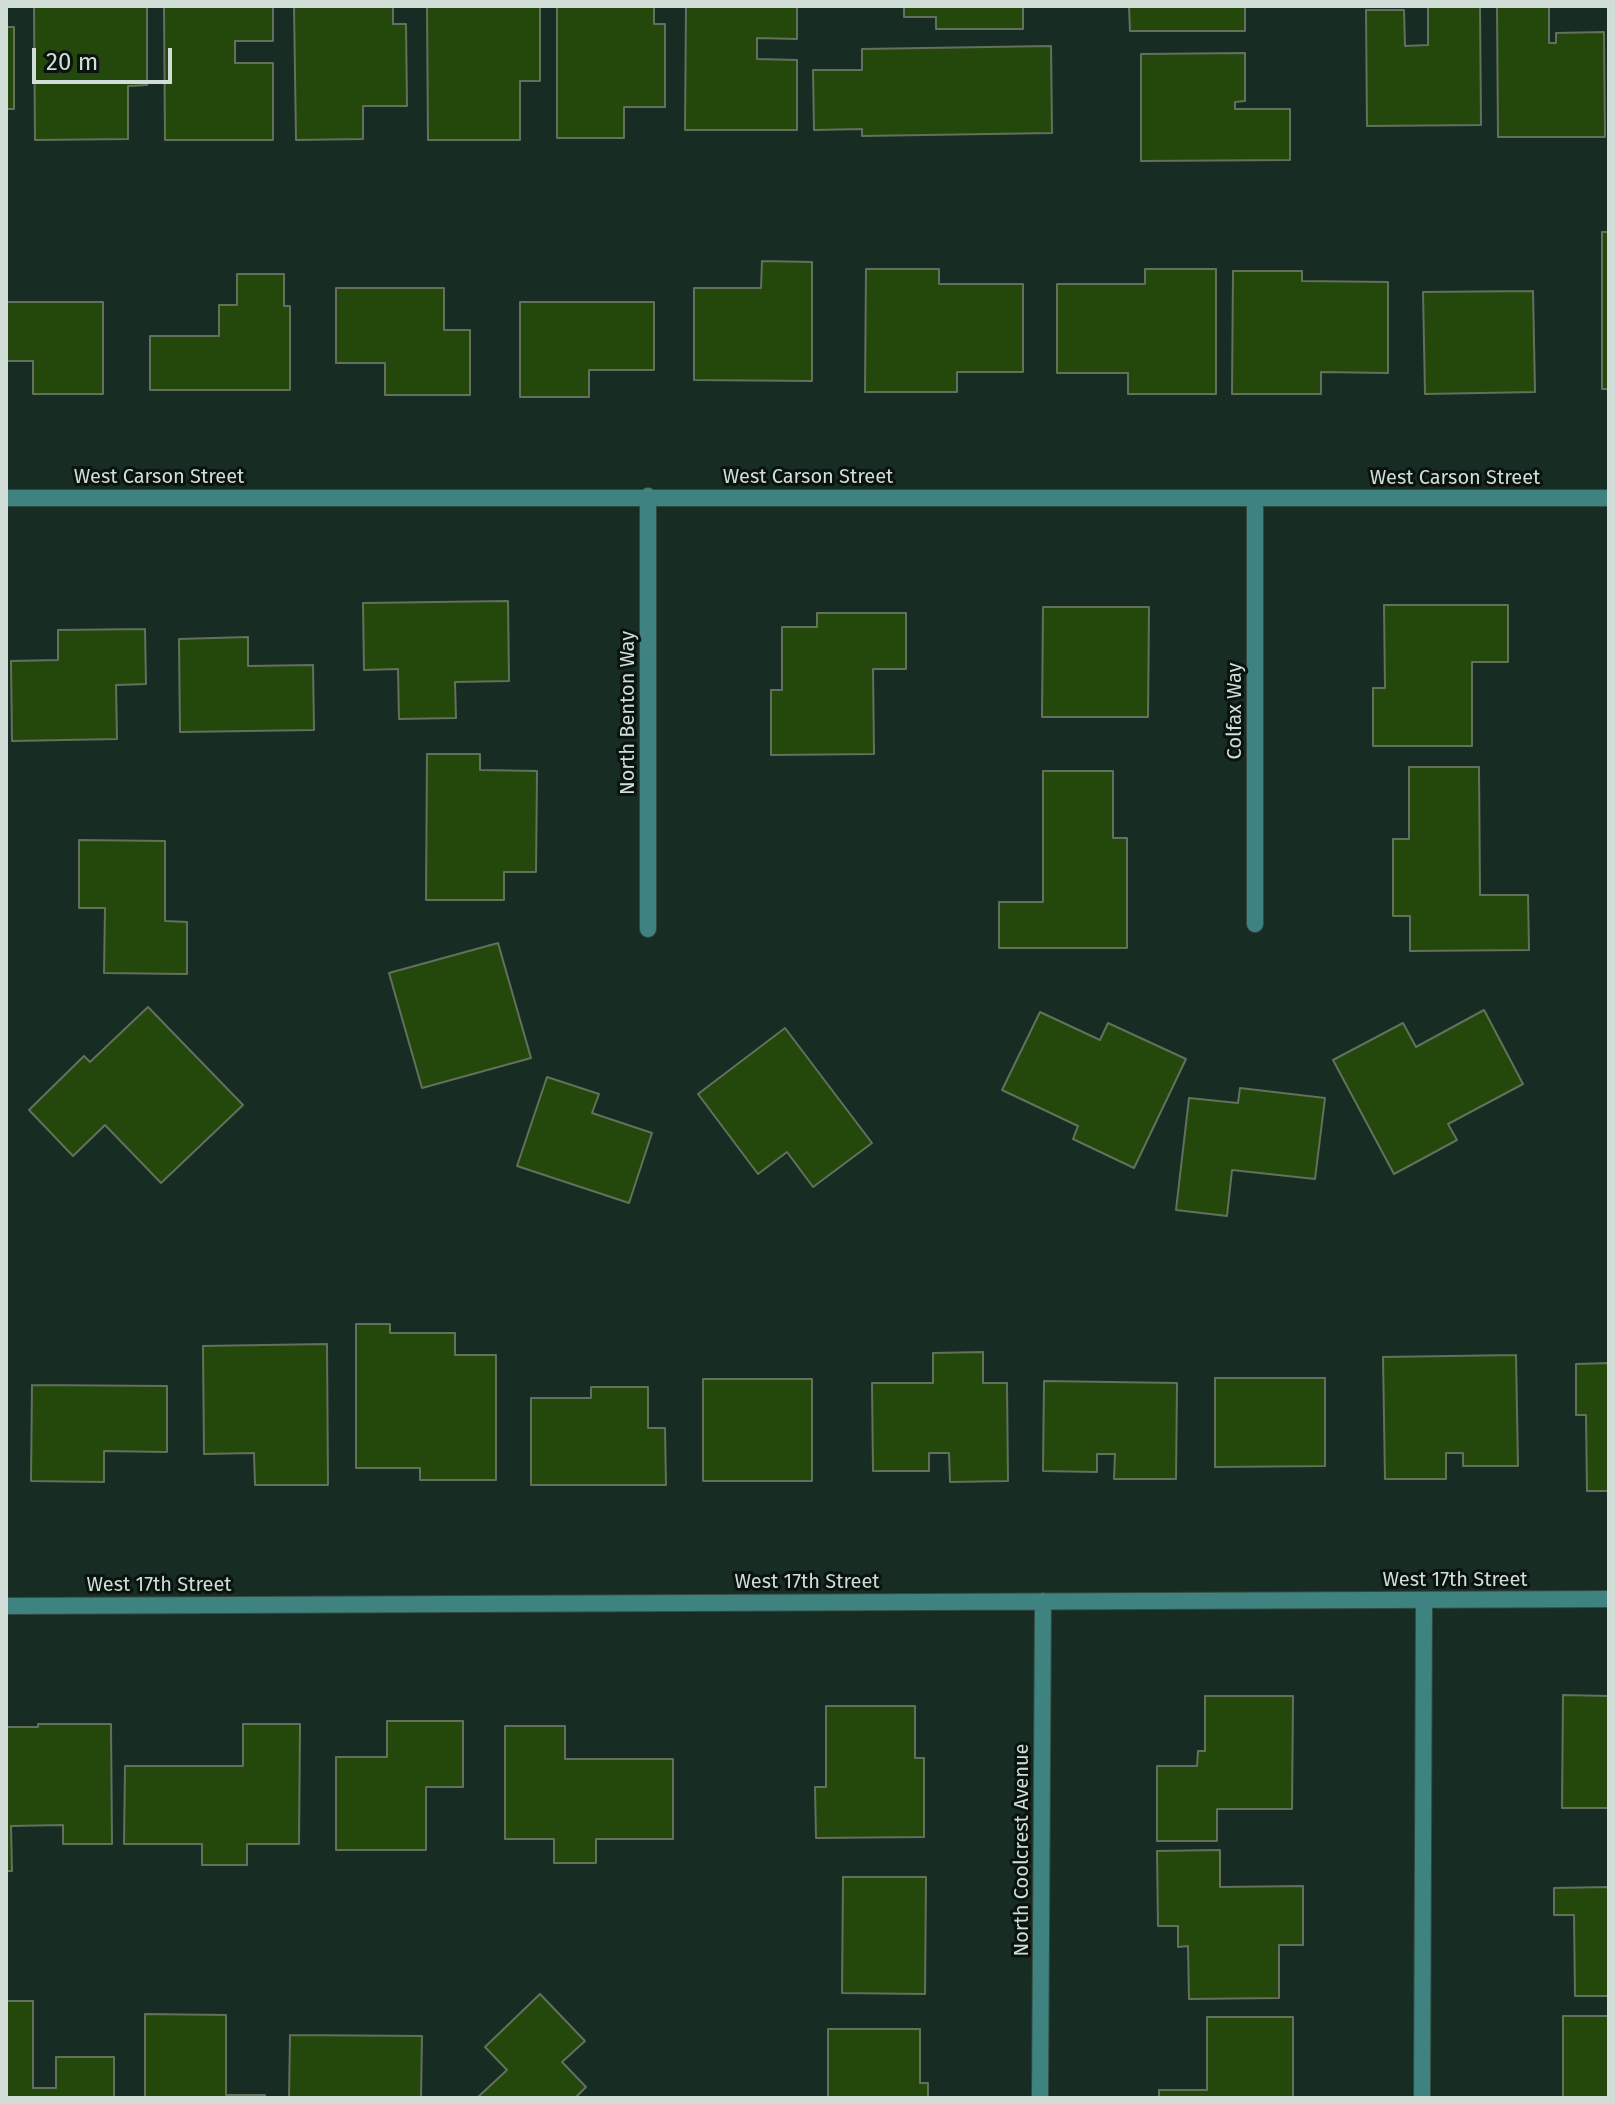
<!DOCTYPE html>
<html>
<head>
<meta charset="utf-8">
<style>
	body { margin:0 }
	#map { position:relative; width:1615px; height:2104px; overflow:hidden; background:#172d23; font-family:"Fira Sans",sans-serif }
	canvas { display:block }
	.frame { position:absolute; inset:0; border:8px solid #d0ded7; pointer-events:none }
	.scale { position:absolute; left:32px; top:48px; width:140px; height:36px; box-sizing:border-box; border:4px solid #d0ded7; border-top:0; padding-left:10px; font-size:24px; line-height:28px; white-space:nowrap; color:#d0ded7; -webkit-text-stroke:6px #0a130f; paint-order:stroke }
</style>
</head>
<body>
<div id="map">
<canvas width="1615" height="2104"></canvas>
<div class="frame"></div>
<div class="scale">20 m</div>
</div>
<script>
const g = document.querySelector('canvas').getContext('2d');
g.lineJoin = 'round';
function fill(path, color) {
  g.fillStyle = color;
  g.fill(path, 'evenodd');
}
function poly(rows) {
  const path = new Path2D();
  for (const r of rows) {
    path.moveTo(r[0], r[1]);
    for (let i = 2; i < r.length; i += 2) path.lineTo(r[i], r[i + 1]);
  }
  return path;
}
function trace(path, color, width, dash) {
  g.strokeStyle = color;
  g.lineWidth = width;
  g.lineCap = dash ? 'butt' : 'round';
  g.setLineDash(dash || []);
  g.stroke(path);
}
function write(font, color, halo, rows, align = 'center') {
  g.font = font + ' "Fira Sans",sans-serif';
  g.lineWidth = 6;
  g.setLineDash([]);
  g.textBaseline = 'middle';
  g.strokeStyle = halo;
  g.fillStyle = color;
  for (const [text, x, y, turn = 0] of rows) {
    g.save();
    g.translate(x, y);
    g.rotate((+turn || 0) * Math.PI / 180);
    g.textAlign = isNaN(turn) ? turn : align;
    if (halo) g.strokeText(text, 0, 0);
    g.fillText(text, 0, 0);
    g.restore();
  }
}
const building = poly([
	[34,6,147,6,147,85,128,86,128,139,35,140,34,6],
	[164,6,273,6,273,41,235,41,235,63,273,63,273,140,165,140,164,6],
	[294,6,393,6,393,24,406,24,407,106,363,106,363,139,296,140,294,6],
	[427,6,540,6,540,81,520,81,520,140,428,140,427,6],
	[557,6,654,6,654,24,665,24,665,107,624,107,624,138,557,138,557,6],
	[686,6,797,6,797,39,757,38,757,59,797,60,797,130,685,130,686,6],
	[904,6,1023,6,1023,29,936,29,936,17,904,17,904,6],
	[1129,6,1245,6,1245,31,1130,31,1129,6],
	[1428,6,1480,6,1481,125,1367,126,1366,10,1404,10,1405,46,1428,45,1428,6],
	[1497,6,1549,6,1549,43,1556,43,1556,33,1604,32,1605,137,1498,137,1497,6],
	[6,27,14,27,14,109,6,109,6,27],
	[1051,46,1052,133,862,136,862,129,814,130,813,70,862,70,862,49,1051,46],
	[1245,53,1245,101,1235,102,1235,109,1290,109,1290,160,1141,161,1141,54,1245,53],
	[1602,232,1609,232,1609,389,1602,389,1602,232],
	[762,261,812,262,812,381,694,380,694,288,761,288,762,261],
	[866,269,939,269,939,284,1023,284,1023,372,957,372,957,392,865,392,866,269],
	[1145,269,1216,269,1216,394,1128,394,1128,373,1057,373,1057,284,1145,284,1145,269],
	[1233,271,1302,271,1302,281,1388,282,1388,373,1321,372,1321,394,1232,394,1233,271],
	[237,274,284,274,284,306,290,306,290,390,150,390,150,336,219,336,219,305,237,305,237,274],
	[336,288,444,288,444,330,470,330,470,395,385,395,385,363,336,363,336,288],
	[1533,291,1535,392,1425,394,1423,292,1533,291],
	[6,302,103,302,103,394,33,394,33,361,6,361,6,302],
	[520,302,654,302,654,370,589,370,589,397,520,397,520,302],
	[508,601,509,681,455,682,456,718,399,719,398,669,364,670,363,603,508,601],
	[1384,605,1508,605,1508,662,1472,662,1472,746,1373,746,1373,688,1385,688,1384,605],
	[1043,607,1149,607,1148,717,1042,717,1043,607],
	[817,613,906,613,906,669,873,669,874,754,771,755,771,690,782,690,782,627,817,627,817,613],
	[145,629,146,684,116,685,117,739,12,741,11,661,58,660,58,630,145,629],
	[248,637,248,666,313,665,314,730,180,732,179,639,248,637],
	[427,754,480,754,480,770,537,771,536,872,504,872,504,900,426,900,427,754],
	[1409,767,1479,767,1480,895,1528,895,1529,950,1410,951,1410,916,1393,916,1393,839,1409,839,1409,767],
	[1043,771,1113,771,1113,838,1127,838,1127,948,999,948,999,902,1043,902,1043,771],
	[79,840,165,841,165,921,187,922,187,974,104,973,105,908,79,908,79,840],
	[498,943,531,1058,422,1088,389,973,498,943],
	[148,1007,243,1105,161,1183,105,1125,73,1156,29,1110,84,1056,90,1062,148,1007],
	[1484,1010,1523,1084,1448,1124,1457,1140,1394,1174,1333,1060,1403,1023,1416,1047,1484,1010],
	[1040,1012,1100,1040,1108,1023,1186,1059,1134,1168,1073,1139,1078,1126,1002,1090,1040,1012],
	[785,1028,872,1143,813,1187,787,1152,758,1174,698,1094,785,1028],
	[547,1077,599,1094,592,1113,652,1133,629,1203,517,1166,547,1077],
	[1240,1088,1325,1098,1315,1179,1232,1170,1227,1216,1176,1210,1189,1098,1238,1103,1240,1088],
	[356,1324,390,1324,390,1333,455,1333,455,1355,496,1355,496,1480,420,1480,420,1468,356,1468,356,1324],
	[327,1344,328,1485,255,1485,254,1453,204,1454,203,1346,327,1344],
	[983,1352,983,1383,1007,1383,1008,1481,950,1482,949,1453,929,1453,929,1471,873,1471,872,1383,933,1383,933,1353,983,1352],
	[1516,1355,1518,1466,1463,1466,1463,1453,1446,1453,1446,1479,1385,1479,1383,1357,1516,1355],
	[1609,1363,1609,1491,1587,1491,1586,1415,1576,1415,1576,1364,1609,1363],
	[1215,1378,1325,1378,1325,1466,1215,1467,1215,1378],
	[703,1379,812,1379,812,1481,703,1481,703,1379],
	[1044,1381,1177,1383,1176,1479,1114,1479,1115,1454,1097,1454,1097,1472,1043,1471,1044,1381],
	[32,1385,167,1386,167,1452,104,1451,104,1482,31,1481,32,1385],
	[591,1387,648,1387,648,1428,665,1428,666,1485,531,1485,531,1398,591,1398,591,1387],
	[1563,1695,1609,1696,1609,1808,1562,1808,1563,1695],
	[1205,1696,1293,1696,1292,1809,1217,1809,1217,1841,1157,1841,1157,1766,1197,1766,1198,1751,1205,1751,1205,1696],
	[826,1706,915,1706,915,1758,924,1758,924,1837,816,1838,815,1787,826,1787,826,1706],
	[387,1721,463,1721,463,1787,426,1787,426,1850,336,1850,336,1757,387,1757,387,1721],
	[38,1724,111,1724,112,1844,63,1844,63,1825,11,1826,12,1871,6,1871,6,1727,38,1727,38,1724],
	[243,1724,300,1724,299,1844,247,1844,247,1865,202,1865,202,1844,124,1844,125,1766,243,1766,243,1724],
	[505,1726,565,1726,565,1759,673,1759,673,1839,596,1839,596,1863,554,1863,554,1839,505,1839,505,1726],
	[1220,1850,1220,1887,1303,1886,1303,1945,1279,1945,1279,1998,1189,1999,1188,1946,1178,1947,1178,1926,1158,1926,1157,1851,1220,1850],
	[843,1877,926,1877,925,1994,842,1993,843,1877],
	[1609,1887,1609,1996,1575,1996,1574,1915,1554,1915,1554,1888,1609,1887],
	[540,1994,585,2041,562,2062,586,2087,575,2098,477,2098,507,2070,485,2047,540,1994],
	[6,2001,33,2001,33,2088,56,2088,56,2057,114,2057,114,2098,6,2098,6,2001],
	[145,2014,226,2015,226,2095,265,2095,265,2098,145,2098,145,2014],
	[1563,2016,1609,2016,1609,2098,1563,2098,1563,2016],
	[1207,2017,1293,2017,1293,2098,1159,2098,1159,2090,1207,2090,1207,2017],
	[828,2029,920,2029,920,2083,928,2083,928,2098,828,2098,828,2029],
	[290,2035,422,2036,421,2098,289,2098,290,2035]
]);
fill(building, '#24470c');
trace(building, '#63705c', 2);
const service = poly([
	[1422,2098,1424,1601]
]);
const minor = poly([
	[648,496,648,929],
	[6,498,1609,498],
	[1255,498,1255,924],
	[6,1606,1609,1599],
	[1040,2098,1043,1601]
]);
trace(service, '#354940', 18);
trace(minor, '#354940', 18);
trace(service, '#3e8380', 16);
trace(minor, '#3e8380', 16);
write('20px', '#d0ded7', '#0a130f', [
	["West Carson Street",159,477],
	["West Carson Street",808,477],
	["West Carson Street",1455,478],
	["Colfax Way",1235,711,-90],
	["North Benton Way",628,713,-90],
	["West 17th Street",1455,1580],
	["West 17th Street",807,1582],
	["West 17th Street",159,1585],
	["North Coolcrest Avenue",1022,1850,-90]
]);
</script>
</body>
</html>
